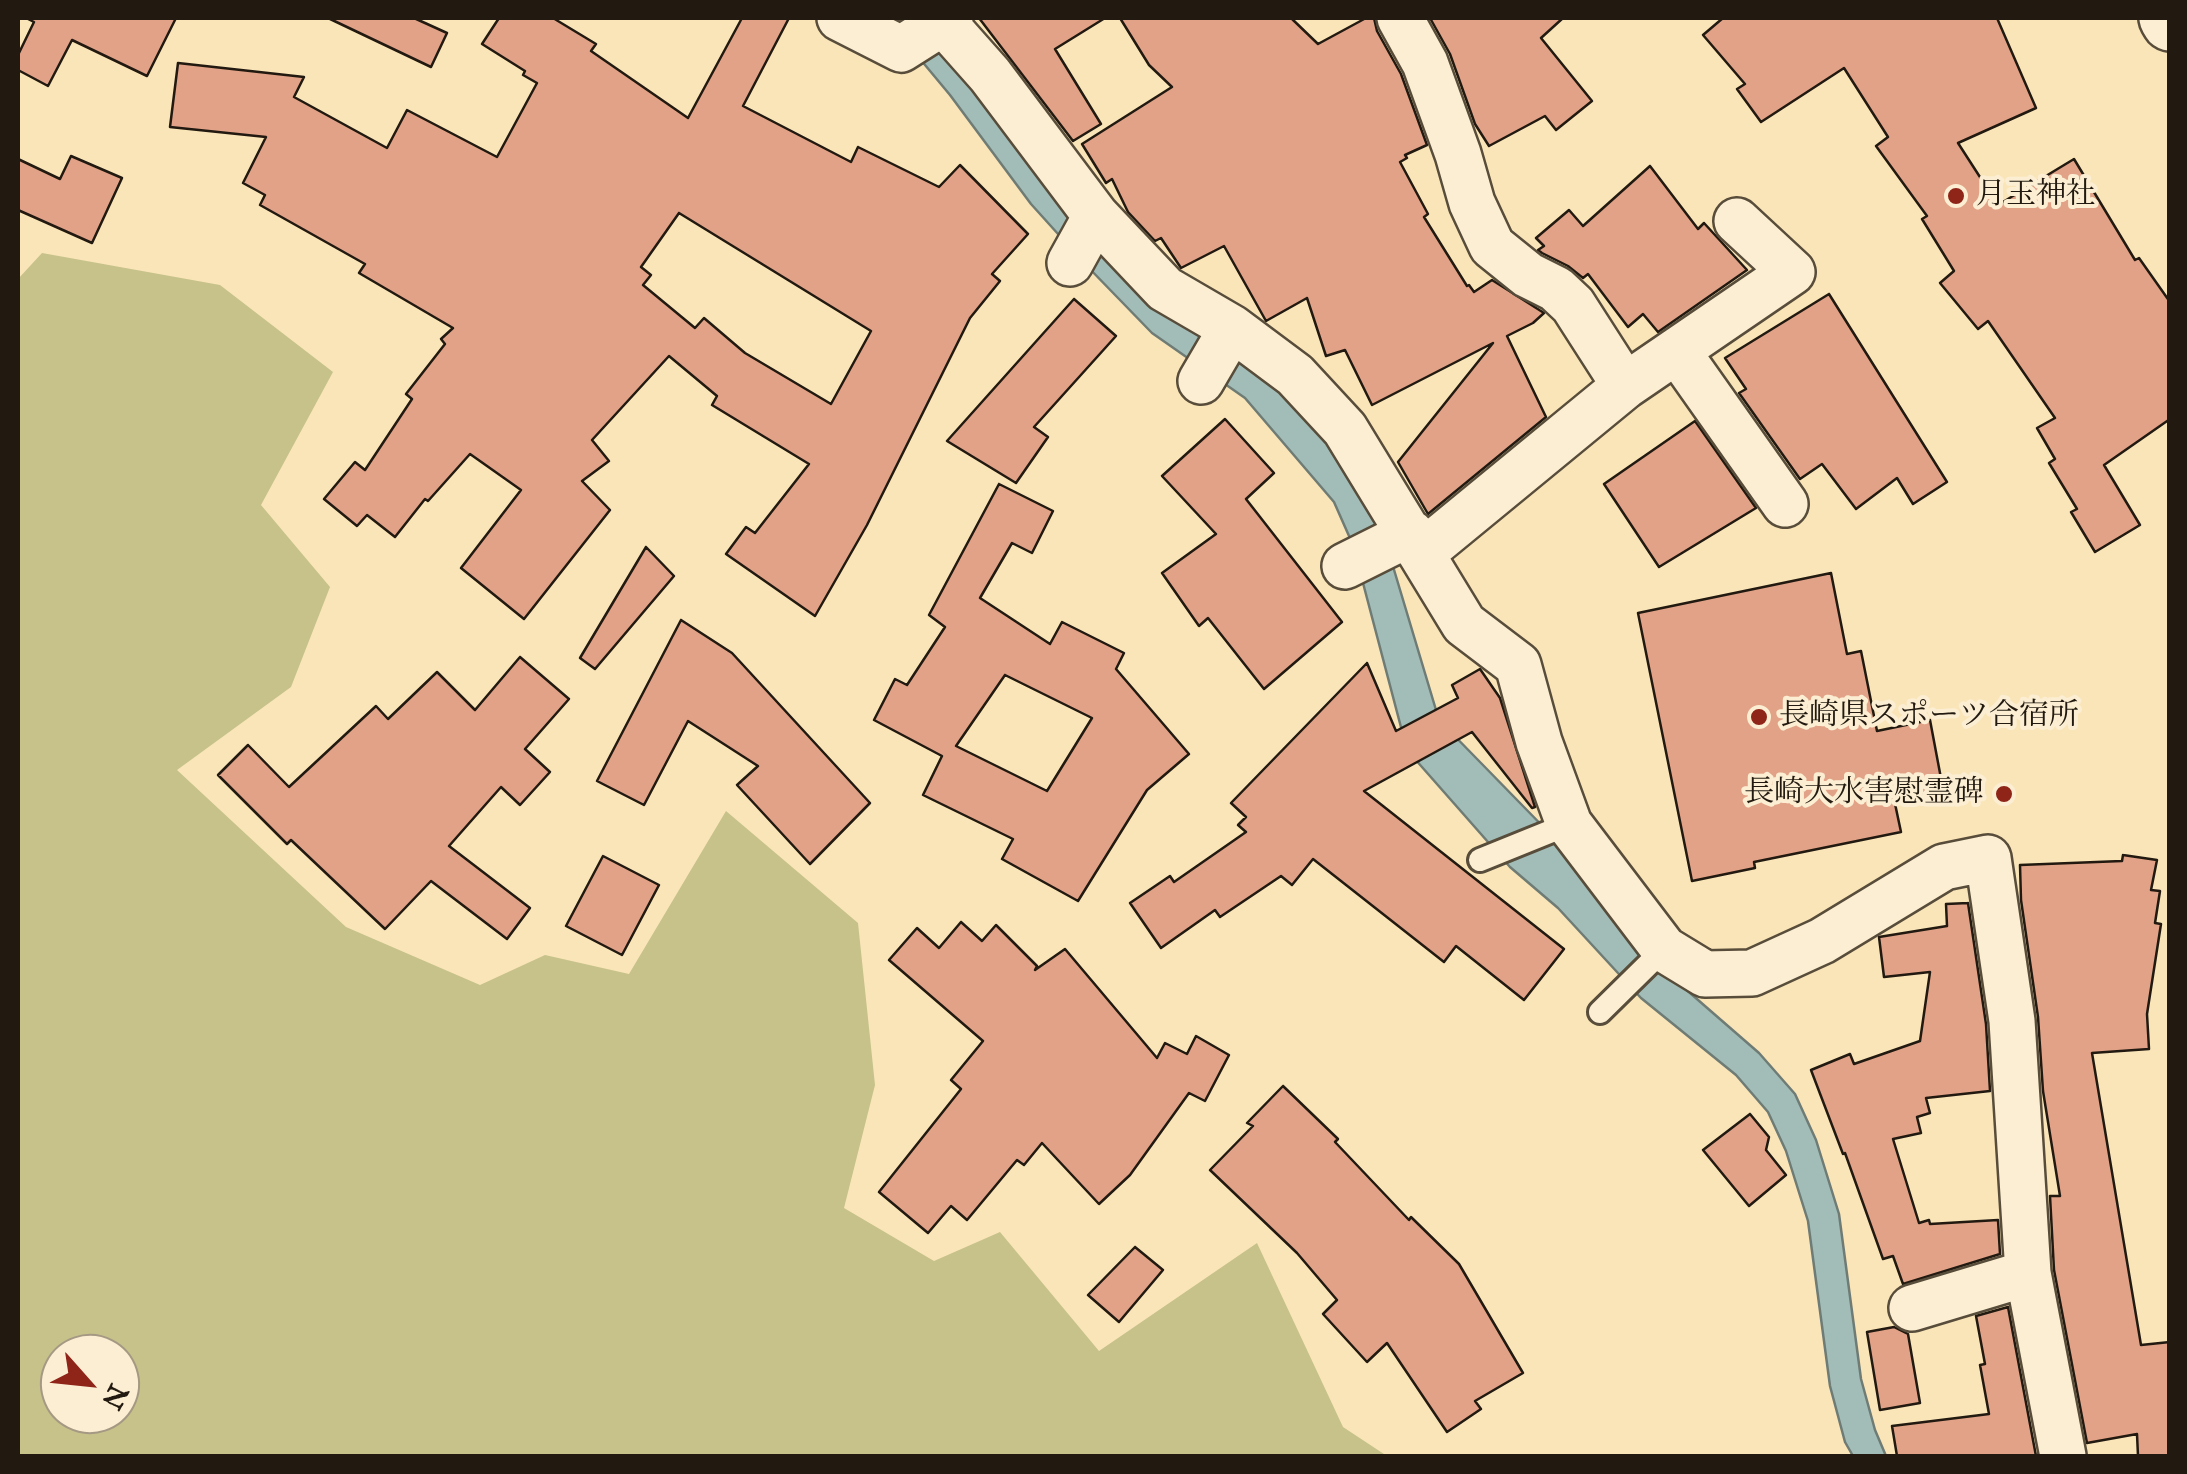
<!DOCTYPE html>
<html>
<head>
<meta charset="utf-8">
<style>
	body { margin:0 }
	#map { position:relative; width:2187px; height:1474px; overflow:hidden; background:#fae5b9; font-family:"IM FELL Great Primer",serif }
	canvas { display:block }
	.frame { position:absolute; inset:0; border:20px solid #221a10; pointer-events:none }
	.north { position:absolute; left:40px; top:1334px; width:100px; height:100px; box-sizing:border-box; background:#fceed2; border:2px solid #a59984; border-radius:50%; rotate:117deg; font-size:28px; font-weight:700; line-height:40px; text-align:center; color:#221a10 }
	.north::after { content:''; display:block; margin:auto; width:35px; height:45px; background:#8f2418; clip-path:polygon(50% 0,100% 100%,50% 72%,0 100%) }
</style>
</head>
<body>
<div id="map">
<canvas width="2187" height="1474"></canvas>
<div class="frame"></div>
<div class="north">N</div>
</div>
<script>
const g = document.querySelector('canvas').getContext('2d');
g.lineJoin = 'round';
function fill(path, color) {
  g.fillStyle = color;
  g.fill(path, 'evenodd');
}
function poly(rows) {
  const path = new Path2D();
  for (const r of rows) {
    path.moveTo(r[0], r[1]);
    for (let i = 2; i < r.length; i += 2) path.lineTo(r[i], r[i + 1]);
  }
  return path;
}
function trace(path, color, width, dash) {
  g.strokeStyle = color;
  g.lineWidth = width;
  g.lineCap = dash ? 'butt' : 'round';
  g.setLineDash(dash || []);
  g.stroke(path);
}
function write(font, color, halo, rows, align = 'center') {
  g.font = font + ' "IM FELL Great Primer","Noto Serif JP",serif';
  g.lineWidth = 8;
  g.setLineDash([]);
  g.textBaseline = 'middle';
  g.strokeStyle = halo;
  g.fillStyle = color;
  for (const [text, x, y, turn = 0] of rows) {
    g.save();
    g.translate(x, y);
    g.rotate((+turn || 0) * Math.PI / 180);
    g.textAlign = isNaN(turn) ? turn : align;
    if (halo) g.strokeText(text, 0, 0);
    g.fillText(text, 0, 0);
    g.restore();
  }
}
fill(poly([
	[42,253,220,285,333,372,261,505,330,587,291,687,177,770,346,927,480,985,545,955,629,974,726,811,858,923,875,1085,844,1208,934,1261,1000,1232,1099,1351,1257,1243,1343,1427,1387,1456,18,1456,18,279],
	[60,1354,120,1354,120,1414,60,1414]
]), '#c6c28a');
const water = poly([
	[886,18,927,18,1329,442,1383,533,1439,720,1561,845,1667,973,1759,1053,1795,1094,1816,1140,1839,1214,1861,1379,1875,1430,1886,1456,1853,1456,1845,1442,1830,1386,1808,1221,1786,1151,1768,1112,1736,1075,1641,998,1558,908,1510,867,1407,750,1353,545,1334,502,1245,398,1152,333,1086,265,1031,204,950,95,886,18]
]);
fill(water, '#a2bdb8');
trace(water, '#6f7c75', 2.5);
const building = poly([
	[26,18,176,18,147,76,72,40,48,86,18,70,18,55,34,22,26,18],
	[328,18,414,18,447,33,431,67,328,18],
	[499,18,553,18,596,44,591,51,688,118,742,18,789,18,743,106,851,162,858,147,939,187,960,165,1028,234,992,274,1000,281,970,318,867,525,815,616,726,554,746,527,755,533,809,464,712,405,717,396,669,356,592,440,609,461,582,481,610,510,524,619,461,568,521,490,470,454,428,501,425,499,395,537,367,515,357,526,324,499,355,462,365,470,412,399,406,394,445,344,441,339,453,328,359,273,365,264,260,205,265,195,243,183,266,137,170,127,178,63,304,77,294,97,387,148,407,110,497,157,537,83,523,75,525,71,482,44,499,18],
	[679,213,871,331,831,404,745,353,704,318,695,328,643,285,651,275,641,267,679,213],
	[979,18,1105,18,1055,49,1101,124,1073,141,979,18],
	[1120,18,1291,18,1318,44,1366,18,1374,18,1377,31,1401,74,1427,145,1405,155,1407,158,1400,162,1428,214,1424,217,1467,286,1469,285,1474,292,1492,280,1544,313,1533,323,1507,336,1546,417,1428,514,1398,462,1493,343,1372,405,1345,350,1326,356,1307,298,1266,321,1224,246,1181,268,1161,238,1155,241,1128,212,1112,179,1106,183,1082,144,1172,87,1149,65,1120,18],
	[1430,18,1563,18,1541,38,1592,101,1556,130,1545,116,1489,146,1475,124,1450,54,1430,18],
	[1723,18,1997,18,2036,108,1958,143,1998,205,2074,159,2135,260,2139,258,2170,302,2170,419,2104,465,2140,525,2095,552,2071,512,2077,509,2049,463,2055,459,2037,428,2055,418,1988,321,1978,329,1940,283,1954,271,1922,219,1927,216,1876,146,1888,137,1844,68,1761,122,1737,89,1745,84,1703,35,1723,18],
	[71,156,122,178,92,243,18,210,18,159,60,179,71,156],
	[1650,166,1698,229,1704,223,1747,270,1658,332,1643,314,1628,327,1588,274,1583,278,1568,266,1542,253,1538,250,1544,246,1536,238,1569,210,1583,226,1650,166],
	[1829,294,1947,482,1913,504,1897,478,1856,509,1822,464,1800,479,1739,393,1746,389,1725,358,1829,294],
	[1074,299,1116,336,1034,427,1048,437,1016,483,947,441,1074,299],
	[1225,419,1274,473,1246,499,1342,622,1264,689,1208,618,1199,626,1162,573,1216,534,1162,476,1225,419],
	[1695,421,1756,508,1659,567,1604,484,1695,421],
	[999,484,1053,511,1032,553,1012,543,980,598,1050,644,1062,622,1124,653,1116,669,1189,754,1147,790,1078,901,1002,859,1013,839,923,795,942,756,874,720,895,679,907,685,945,627,929,615,999,484],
	[1005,675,1092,718,1047,791,956,746,1005,675],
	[646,547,674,576,595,669,580,658,646,547],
	[1831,573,1847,654,1861,651,1877,731,1930,720,1943,789,1894,799,1901,832,1754,862,1755,868,1692,881,1638,613,1831,573],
	[681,620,732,653,870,803,810,864,737,785,758,766,688,721,644,805,597,781,681,620],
	[520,657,569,699,525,749,550,772,520,805,501,787,449,846,530,908,507,939,431,881,385,929,291,840,287,844,218,775,248,745,289,787,376,706,388,719,437,672,475,710,520,657],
	[1367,663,1396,731,1458,698,1452,685,1480,669,1500,698,1535,807,1532,808,1472,732,1364,791,1564,949,1524,1000,1456,946,1444,962,1313,859,1292,885,1281,876,1220,917,1215,910,1161,948,1130,903,1170,876,1174,882,1246,832,1238,825,1246,817,1231,803,1367,663],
	[2123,855,2157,860,2151,890,2160,891,2155,923,2161,924,2147,1014,2149,1049,2092,1053,2141,1345,2170,1342,2170,1456,2138,1456,2137,1434,2087,1443,2054,1270,2050,1196,2060,1196,2043,1091,2038,1017,2021,900,2020,865,2122,861,2123,855],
	[603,856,659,885,622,955,566,926,603,856],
	[1968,903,1986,1024,1990,1091,1926,1098,1930,1113,1917,1117,1921,1133,1893,1139,1919,1223,1929,1220,1930,1224,1998,1220,2000,1254,1903,1284,1893,1256,1883,1259,1845,1153,1843,1154,1811,1070,1850,1054,1854,1064,1920,1041,1930,972,1884,977,1879,937,1947,926,1946,904,1968,903],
	[961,922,982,941,996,925,1037,966,1035,970,1065,949,1157,1058,1165,1043,1187,1054,1196,1036,1229,1055,1205,1101,1189,1093,1130,1175,1099,1204,1042,1143,1024,1165,1017,1160,967,1220,951,1206,928,1233,879,1192,961,1089,951,1080,983,1041,889,960,917,928,939,948,961,922],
	[1283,1086,1338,1139,1335,1142,1409,1220,1411,1217,1459,1264,1523,1373,1475,1401,1481,1409,1447,1432,1387,1343,1367,1362,1323,1314,1337,1300,1297,1253,1210,1170,1253,1126,1247,1123,1283,1086],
	[1750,1114,1769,1137,1766,1150,1786,1175,1749,1206,1703,1150,1750,1114],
	[1135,1247,1163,1270,1119,1322,1088,1295,1135,1247],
	[2008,1307,2036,1456,1897,1456,1892,1426,1989,1414,1980,1365,1985,1364,1976,1316,2008,1307],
	[1894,1327,1908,1334,1920,1403,1880,1410,1867,1332,1894,1327]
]);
fill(building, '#e1a287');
trace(building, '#221a10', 2.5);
const service = poly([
	[1480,860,1569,824],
	[1600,1012,1664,949]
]);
const minor = poly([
	[840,18,901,49,950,18],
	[1400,18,1425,63,1458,154,1472,203,1492,246,1528,275,1556,289,1573,305,1625,386],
	[943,22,990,75,1096,216,1165,289,1232,328,1295,375,1345,429,1464,624,1518,665,1539,742,1569,824,1664,949,1705,974,1752,973,1822,941,1944,867,1988,858,2012,1021,2028,1273,2063,1456],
	[1070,263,1096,216],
	[1677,351,1785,504],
	[1201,381,1232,328],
	[1423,552,1625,386,1792,272,1737,221],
	[1345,566,1411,533],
	[1912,1308,2028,1273]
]);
const tertiary = poly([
	[2167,18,2170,23]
]);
trace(service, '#584d3a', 28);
trace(minor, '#584d3a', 50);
trace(tertiary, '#584d3a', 60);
trace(service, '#fceed2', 22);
trace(minor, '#fceed2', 45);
trace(tertiary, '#fceed2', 55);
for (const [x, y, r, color] of [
	[1956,196,10,"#8f2418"],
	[1759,717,10,"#8f2418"],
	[2004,794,10,"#8f2418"]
]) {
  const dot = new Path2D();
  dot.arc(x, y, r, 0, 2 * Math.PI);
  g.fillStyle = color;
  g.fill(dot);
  trace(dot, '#fceed2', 4);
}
write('30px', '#221a10', '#fceed2', [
	["月玉神社",1976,196],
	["長崎県スポーツ合宿所",1779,717],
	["長崎大水害慰霊碑",1984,794,"right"]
], 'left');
</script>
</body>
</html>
